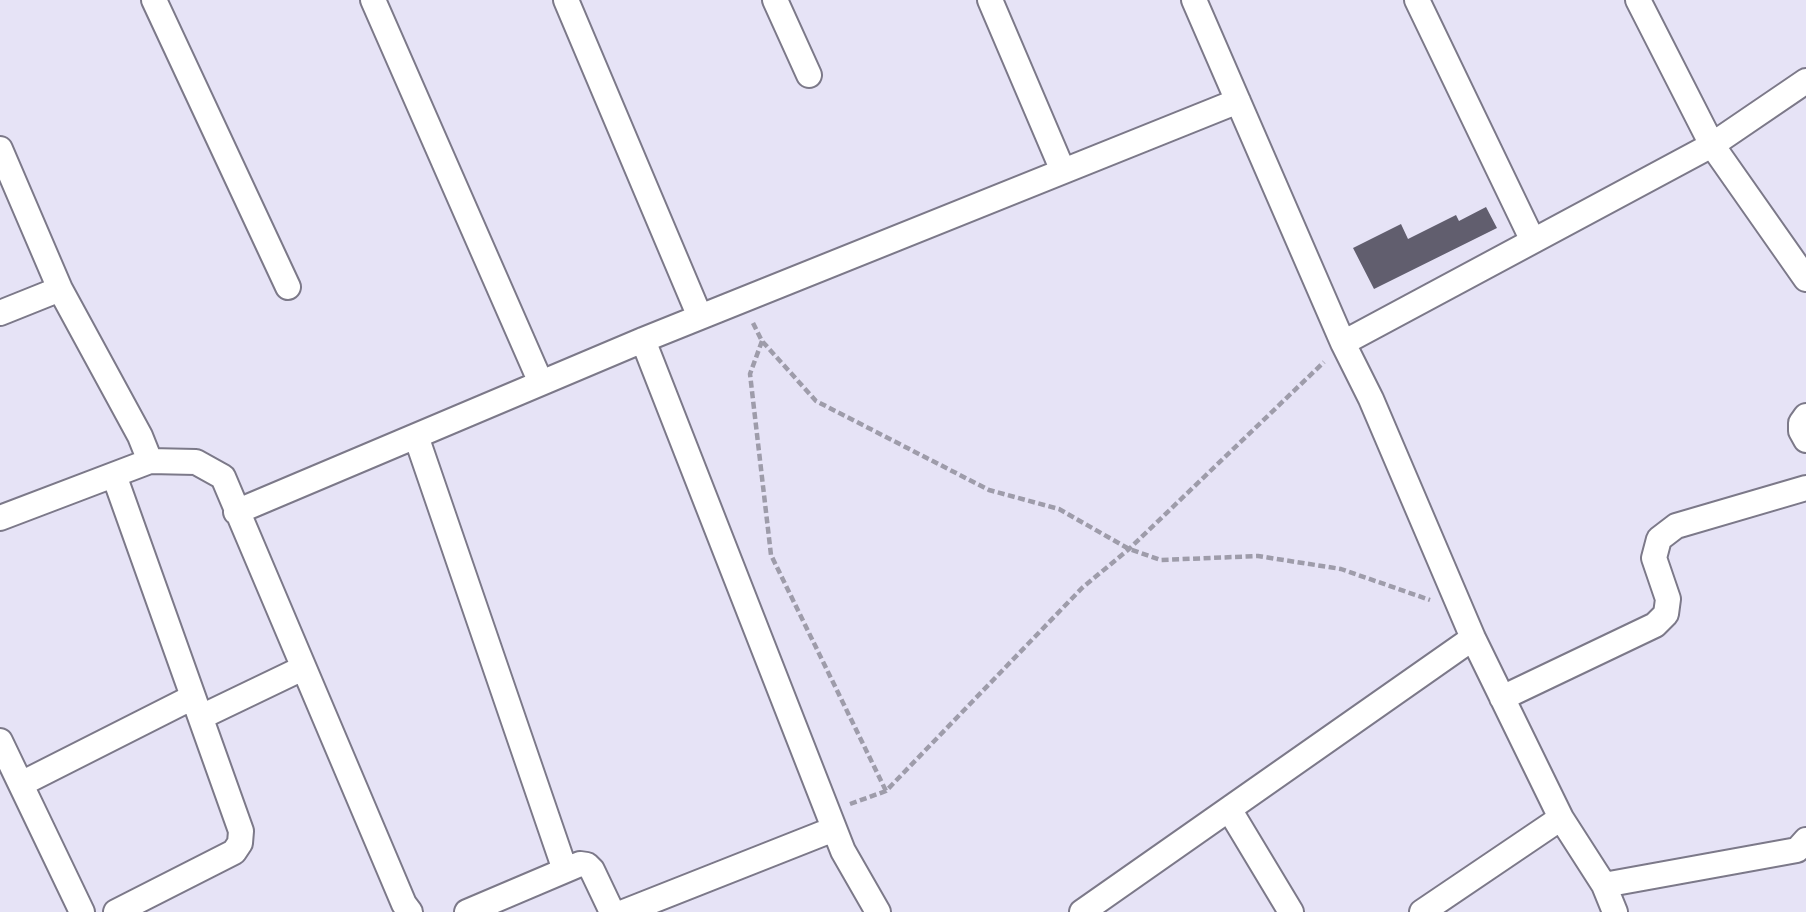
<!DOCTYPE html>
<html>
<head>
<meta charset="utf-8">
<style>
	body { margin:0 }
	canvas { display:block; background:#e6e3f6 }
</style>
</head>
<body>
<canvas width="1806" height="912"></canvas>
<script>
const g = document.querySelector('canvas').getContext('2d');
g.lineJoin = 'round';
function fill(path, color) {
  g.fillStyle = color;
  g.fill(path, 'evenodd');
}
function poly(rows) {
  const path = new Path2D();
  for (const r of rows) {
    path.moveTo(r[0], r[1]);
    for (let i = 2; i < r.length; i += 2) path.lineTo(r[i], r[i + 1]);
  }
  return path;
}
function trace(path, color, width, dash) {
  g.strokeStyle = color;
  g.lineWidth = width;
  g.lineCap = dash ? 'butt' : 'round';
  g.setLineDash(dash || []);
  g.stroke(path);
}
fill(poly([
	[1486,207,1497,228,1374,289,1353,248,1401,224,1408,239,1456,215,1459,221]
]), '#615e6e');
const minor = poly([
	[154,0,288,287],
	[373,0,541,383],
	[566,0,700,317],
	[775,0,809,75],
	[990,0,1063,171],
	[1194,0,1343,343,1371,399,1473,638,1561,818,1604,885,1615,912],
	[1417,0,1533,241],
	[1638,0,1712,145,1806,279],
	[0,149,60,289,140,436,150,461,196,462,223,477,404,904,410,912],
	[0,313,60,289],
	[643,340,843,851,878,912],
	[1343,343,1712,145,1806,81],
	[1806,416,1801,423,1801,431,1806,440],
	[416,436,565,870],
	[114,475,241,831,240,843,234,852,116,912],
	[236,512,643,340,1238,101],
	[0,518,150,461],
	[1502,698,1655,625,1666,614,1668,599,1654,558,1659,539,1676,526,1806,488],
	[201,717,303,668],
	[0,741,82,912],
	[21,784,193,697],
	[1229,809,1291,912],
	[1604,885,1797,850,1806,840],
	[467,912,580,864,587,865,592,870,612,912],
	[624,912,834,829],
	[1082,912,1473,638],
	[1422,912,1561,818]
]);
trace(minor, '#7c7989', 28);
trace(poly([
	[753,323,762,341,816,401,989,490,1059,509,1129,549,1161,560,1258,556,1341,569,1430,600],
	[762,341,750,374,771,555,886,791],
	[850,804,886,791,1082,588,1129,549,1324,362]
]), '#9e9caa', 4.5, [7, 3.5]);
trace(minor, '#fff', 24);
</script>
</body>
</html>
